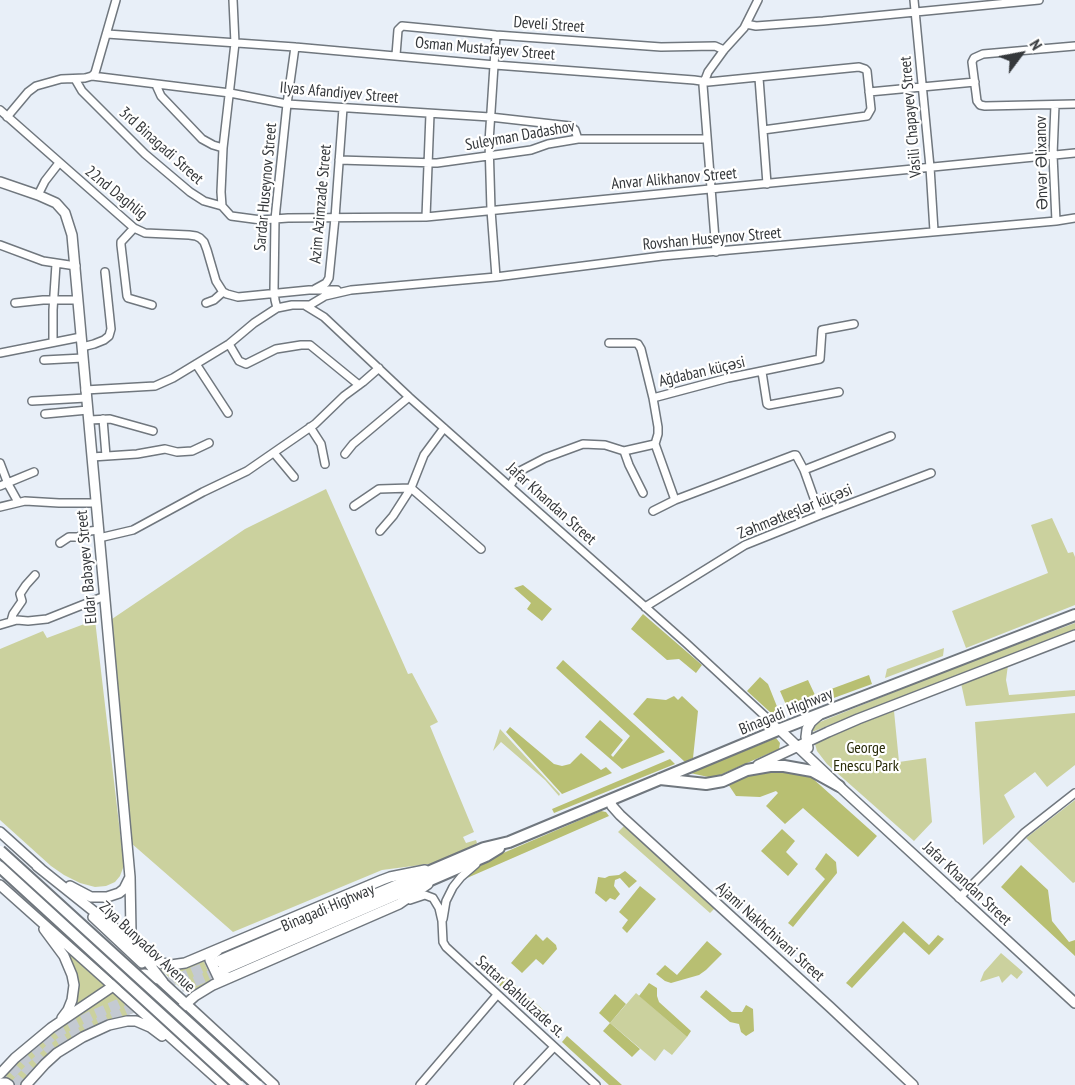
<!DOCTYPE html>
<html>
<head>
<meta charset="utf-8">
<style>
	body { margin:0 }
	#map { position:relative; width:1075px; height:1085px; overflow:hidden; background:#e8eff8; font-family:"PT Sans Narrow",sans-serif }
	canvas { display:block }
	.north { position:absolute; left:991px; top:24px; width:60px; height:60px; -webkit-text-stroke:4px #fff; paint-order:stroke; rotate:58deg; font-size:16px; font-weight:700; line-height:24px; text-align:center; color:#35383b }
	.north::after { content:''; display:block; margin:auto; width:21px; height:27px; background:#35383b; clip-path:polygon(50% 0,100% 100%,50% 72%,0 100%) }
</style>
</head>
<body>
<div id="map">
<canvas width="1075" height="1085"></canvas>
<div class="north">N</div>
</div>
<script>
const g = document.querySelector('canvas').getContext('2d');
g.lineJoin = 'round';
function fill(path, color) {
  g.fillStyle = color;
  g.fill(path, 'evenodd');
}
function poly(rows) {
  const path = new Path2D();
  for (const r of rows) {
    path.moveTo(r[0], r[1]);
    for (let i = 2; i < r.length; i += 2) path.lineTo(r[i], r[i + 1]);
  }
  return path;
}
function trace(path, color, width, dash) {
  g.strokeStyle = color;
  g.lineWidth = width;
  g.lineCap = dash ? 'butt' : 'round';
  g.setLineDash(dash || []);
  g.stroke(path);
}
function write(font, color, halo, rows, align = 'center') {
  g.font = font + ' "PT Sans Narrow",sans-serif';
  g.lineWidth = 4.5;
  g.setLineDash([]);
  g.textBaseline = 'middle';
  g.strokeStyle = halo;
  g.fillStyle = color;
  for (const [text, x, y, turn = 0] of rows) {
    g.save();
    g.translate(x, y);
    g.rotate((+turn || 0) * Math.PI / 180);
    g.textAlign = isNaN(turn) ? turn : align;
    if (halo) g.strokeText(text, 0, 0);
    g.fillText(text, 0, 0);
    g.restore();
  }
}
fill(poly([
	[326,489,408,674,412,673,438,722,430,726,474,832,463,837,466,843,476,840,477,843,473,847,436,863,382,870,233,932,131,843,112,619,245,529],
	[1052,518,1068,553,1073,552,1075,557,1075,605,966,648,952,611,1048,573,1031,525],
	[95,620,123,858,123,868,120,876,115,882,106,886,95,887,80,883,64,875,51,866,0,820,0,649,43,631,47,638],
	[1075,623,1075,632,1009,657,1006,680,1009,695,1075,690,1075,696,966,706,959,674,812,732,815,724,956,667],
	[944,648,943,656,885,678,887,669],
	[894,711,899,762,926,758,932,822,914,841,827,764,817,751,815,744,847,729],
	[1075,713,1075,765,1047,787,1035,772,1004,795,1015,817,983,845,975,722],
	[500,729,560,794,559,796,545,780,501,742,493,751],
	[1075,800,1075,882,1073,883,1026,838],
	[624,826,715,908,710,913,618,832],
	[67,951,105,986,73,1009,79,990,77,976],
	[1001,953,1023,972,1017,979,1011,974,1002,983,999,976,980,982,984,972],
	[204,961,212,980,189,993,185,992,160,969,182,969],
	[113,992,136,1012,110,1021,52,1052,36,1067,20,1085,15,1085,7,1079,2,1079,15,1063,44,1037],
	[636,993,687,1037,672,1055,664,1049,655,1061,610,1023]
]), '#cbd19e');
fill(poly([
	[523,585,552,609,542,621,527,609,531,603,514,588],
	[643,614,702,665,696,673,679,659,667,660,631,629],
	[563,660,665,752,622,769,585,737,600,720,623,740,611,755,613,757,630,736,556,668],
	[869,675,872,684,790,714,780,691,808,680,815,695],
	[760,677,768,684,780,714,771,713,747,691],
	[674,696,678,700,682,696,698,711,693,758,685,762,633,714,647,698,666,700],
	[510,727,554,764,562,766,570,764,581,753,601,770,606,767,612,773,562,794,506,732],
	[776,738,780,743,779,749,713,778,690,773],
	[670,759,675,764,554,813,552,809],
	[773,770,798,772,811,777,877,836,858,857,803,808,785,824,766,806,778,793,776,791,760,797,736,796,728,784,751,774],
	[601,811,606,812,609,816,467,878,487,860],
	[782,829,795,841,786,852,798,864,788,876,761,851],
	[826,853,836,862,837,873,793,927,788,923,825,879,815,869],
	[1021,865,1048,890,1052,921,1069,942,1075,940,1075,956,1001,887],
	[625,871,637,881,629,888,620,878,615,880,614,886,620,894,615,900,610,898,606,902,595,893,598,877,605,878,609,876,619,875],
	[640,886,656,899,627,933,622,928,628,920,619,912],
	[903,921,929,945,938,935,944,939,929,955,904,932,852,988,846,983],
	[536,934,543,941,547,937,556,945,557,949,543,965,536,959,522,973,511,963],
	[707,941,722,954,706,970,699,975,671,983,665,981,656,974,665,965,677,975],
	[506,977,541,1008,546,1013,537,1019,499,985],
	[649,983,657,988,657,996,659,1002,691,1031,687,1037,639,996],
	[706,990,732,1012,742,1012,746,1005,753,1009,754,1031,746,1036,741,1032,739,1024,730,1022,700,997],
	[615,994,626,1004,610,1023,640,1049,632,1057,603,1031,610,1023,599,1013],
	[567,1036,622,1085,609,1085,562,1042]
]), '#b8bf72');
trace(poly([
	[1,1085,24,1060,56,1033,93,1015,219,961],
	[15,1085,31,1067,50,1049,71,1036,97,1023,222,970]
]), '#c4cad2', 10, [10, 5]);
const street = poly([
	[914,0,930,167,934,231],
	[746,24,756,26,823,21,1039,0],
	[107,34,295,47,495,65,694,80,708,82,859,67,865,69,867,71,871,109,867,116,763,130],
	[1075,46,983,54,974,58,972,62,977,101,980,105,985,106,1075,104],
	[396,55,398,30,402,26,496,35,661,47,715,46,724,50],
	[92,76,230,93,287,104,490,117,570,126,575,130,578,139],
	[759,78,767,184],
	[75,79,82,91,145,154,190,192,204,201,222,206,231,216,261,220,288,218,426,217,1075,153],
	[156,85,161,96,202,139,213,145,223,148],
	[869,92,975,82],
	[1055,105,1053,155,1056,221],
	[0,110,134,228,145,233,189,235,196,236,200,238,204,242,207,250,216,281,223,292,227,294,238,297,309,290,337,290],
	[7,117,28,92,36,86,61,79,85,78,92,76,95,73,116,0],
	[339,160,437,163,531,150,548,144,578,139,707,139],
	[38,195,45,181,59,163],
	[222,206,221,192,223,148,235,43,233,0],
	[426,217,430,114],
	[134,228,121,242,121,245,127,296,128,298,152,305],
	[0,245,43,261,76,266],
	[716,252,703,85,708,72,724,50,744,28,758,0],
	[496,277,491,210,489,142,496,35],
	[315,289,326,283,329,278,335,218,343,108],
	[15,303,43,300,78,300],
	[206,303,214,300,223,292],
	[306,306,324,317,409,397,686,643,780,730],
	[277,308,275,300,274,290,275,219,287,104,295,47],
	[53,342,53,310,56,264],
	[609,343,635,343,638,344,641,349,653,398],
	[229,344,239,361,246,364,276,349,301,345,310,345,359,385],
	[82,347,94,344,104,340,109,336,111,329,105,272],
	[0,353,81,337],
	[44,360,83,358],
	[196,364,228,413],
	[762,372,767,404,769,405,839,392],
	[85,390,155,386,173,378,229,344,254,323,277,308,292,305,310,305,325,296,351,290,496,277,662,256,1056,221,1075,218],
	[32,401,86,398],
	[45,414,88,410],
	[103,419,106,456],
	[89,420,110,419,153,431],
	[310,427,321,444,325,464],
	[655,444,675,500],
	[624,451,629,465,643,493],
	[274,453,294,477],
	[345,454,353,444,409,397],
	[92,457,137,454,165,449,177,452,192,451,209,443],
	[0,463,8,484,18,502],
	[804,470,891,436],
	[0,486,34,472],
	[510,486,518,472,545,458,583,444,605,445,624,451,655,444,658,434,658,427,653,398,728,378,820,359,822,330,854,324],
	[354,506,379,489,411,488,481,549],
	[0,507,25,501,59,503,96,503],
	[653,511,675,500,794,455,796,455,804,470,820,515],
	[380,531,393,516,411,488,424,455,444,428],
	[99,538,133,530,203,492,247,471,315,424,344,396,363,382,379,368],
	[60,543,69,537,78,537,90,531,99,530],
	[645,607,745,545,820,515,931,473],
	[11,621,13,614,22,601,20,594,26,585,35,575],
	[0,625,17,620,28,621,47,619,105,596],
	[959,898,1024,833,1075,793],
	[410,900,425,895,433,898,439,908,442,921,443,942,446,947,596,1085],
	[443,919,446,901,453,887,461,877,476,864],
	[420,1085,497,995],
	[518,1085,554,1047]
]);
const secondary = poly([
	[0,182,38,195,56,203,65,213,72,235,130,877,131,932,135,944,140,952,163,982],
	[780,730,839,786,1075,1003],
	[808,748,806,737,807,729,811,722,819,715],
	[758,765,828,732,858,719,1075,635],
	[610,800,612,806,620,815,830,1007,913,1085],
	[0,832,41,869],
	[37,866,151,957,159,962,171,965,185,963,382,880,390,877,425,870],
	[0,885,224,1085],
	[70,886,91,897,107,897,119,893,124,889,129,879],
	[93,917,142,963],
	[44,929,64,956,72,975,74,985,72,1000,68,1010,62,1018],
	[218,950,211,956,210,960,218,977,222,978,228,977],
	[159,979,274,1085],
	[141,1011,156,1019,168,1020,195,996,213,985,399,904,428,884],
	[0,1074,15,1058,51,1028,125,978,135,975,145,974,158,979],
	[0,1083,6,1083,9,1085],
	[26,1085,45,1064,57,1053,83,1037,109,1025,127,1021,136,1021,150,1027,162,1036]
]);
const primary = poly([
	[660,779,706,784,723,781,747,770,770,766,784,766,812,771,839,786],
	[219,961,484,848,509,842,778,730,1075,615],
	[222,970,486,856,499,848]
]);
trace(street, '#70777e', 10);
trace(secondary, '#70777e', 12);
trace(primary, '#70777e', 14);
trace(street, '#fff', 7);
trace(secondary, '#fff', 9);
trace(primary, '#fff', 10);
const primaryBridge = poly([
	[0,851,257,1085],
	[0,867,238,1085]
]);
trace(primaryBridge, '#70777e', 14, []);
trace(primaryBridge, '#fff', 10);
write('16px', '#35383b', '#fff', [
	["Develi Street",549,25,4],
	["Osman Mustafayev Street",485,49,5],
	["Ilyas Afandiyev Street",339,93,5],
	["Vasili Chapayev Street",911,117,-95],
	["Suleyman Dadashov",520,136,-10],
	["3rd Binagadi Street",161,146,42],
	["Ənvər Əlixanov",1042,163,-91],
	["Anvar Alikhanov Street",674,179,-5],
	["Sardar Huseynov Street",266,187,-85],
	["22nd Daghlig",116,193,39],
	["Azim Azimzade Street",321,204,-85],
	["Rovshan Huseynov Street",712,239,-5],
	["Ağdaban küçəsi",702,372,-13],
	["Jafar Khandan Street",551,504,42],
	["Zəhmətkeşlər küçəsi",795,512,-22],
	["Eldar Babayev Street",87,567,-95],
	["Binagadi Highway",786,712,-22],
	["Jafar Khandan Street",967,884,43],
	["Binagadi Highway",328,908,-23],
	["Ajami Nakhchivani Street",770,932,42],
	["Ziya Bunyadov Avenue",147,947,43],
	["Sattar Bahlulzade st.",520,997,42]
]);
write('16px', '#292b09', '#fff', [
	["George",866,748],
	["Enescu Park",866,766]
]);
</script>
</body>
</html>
